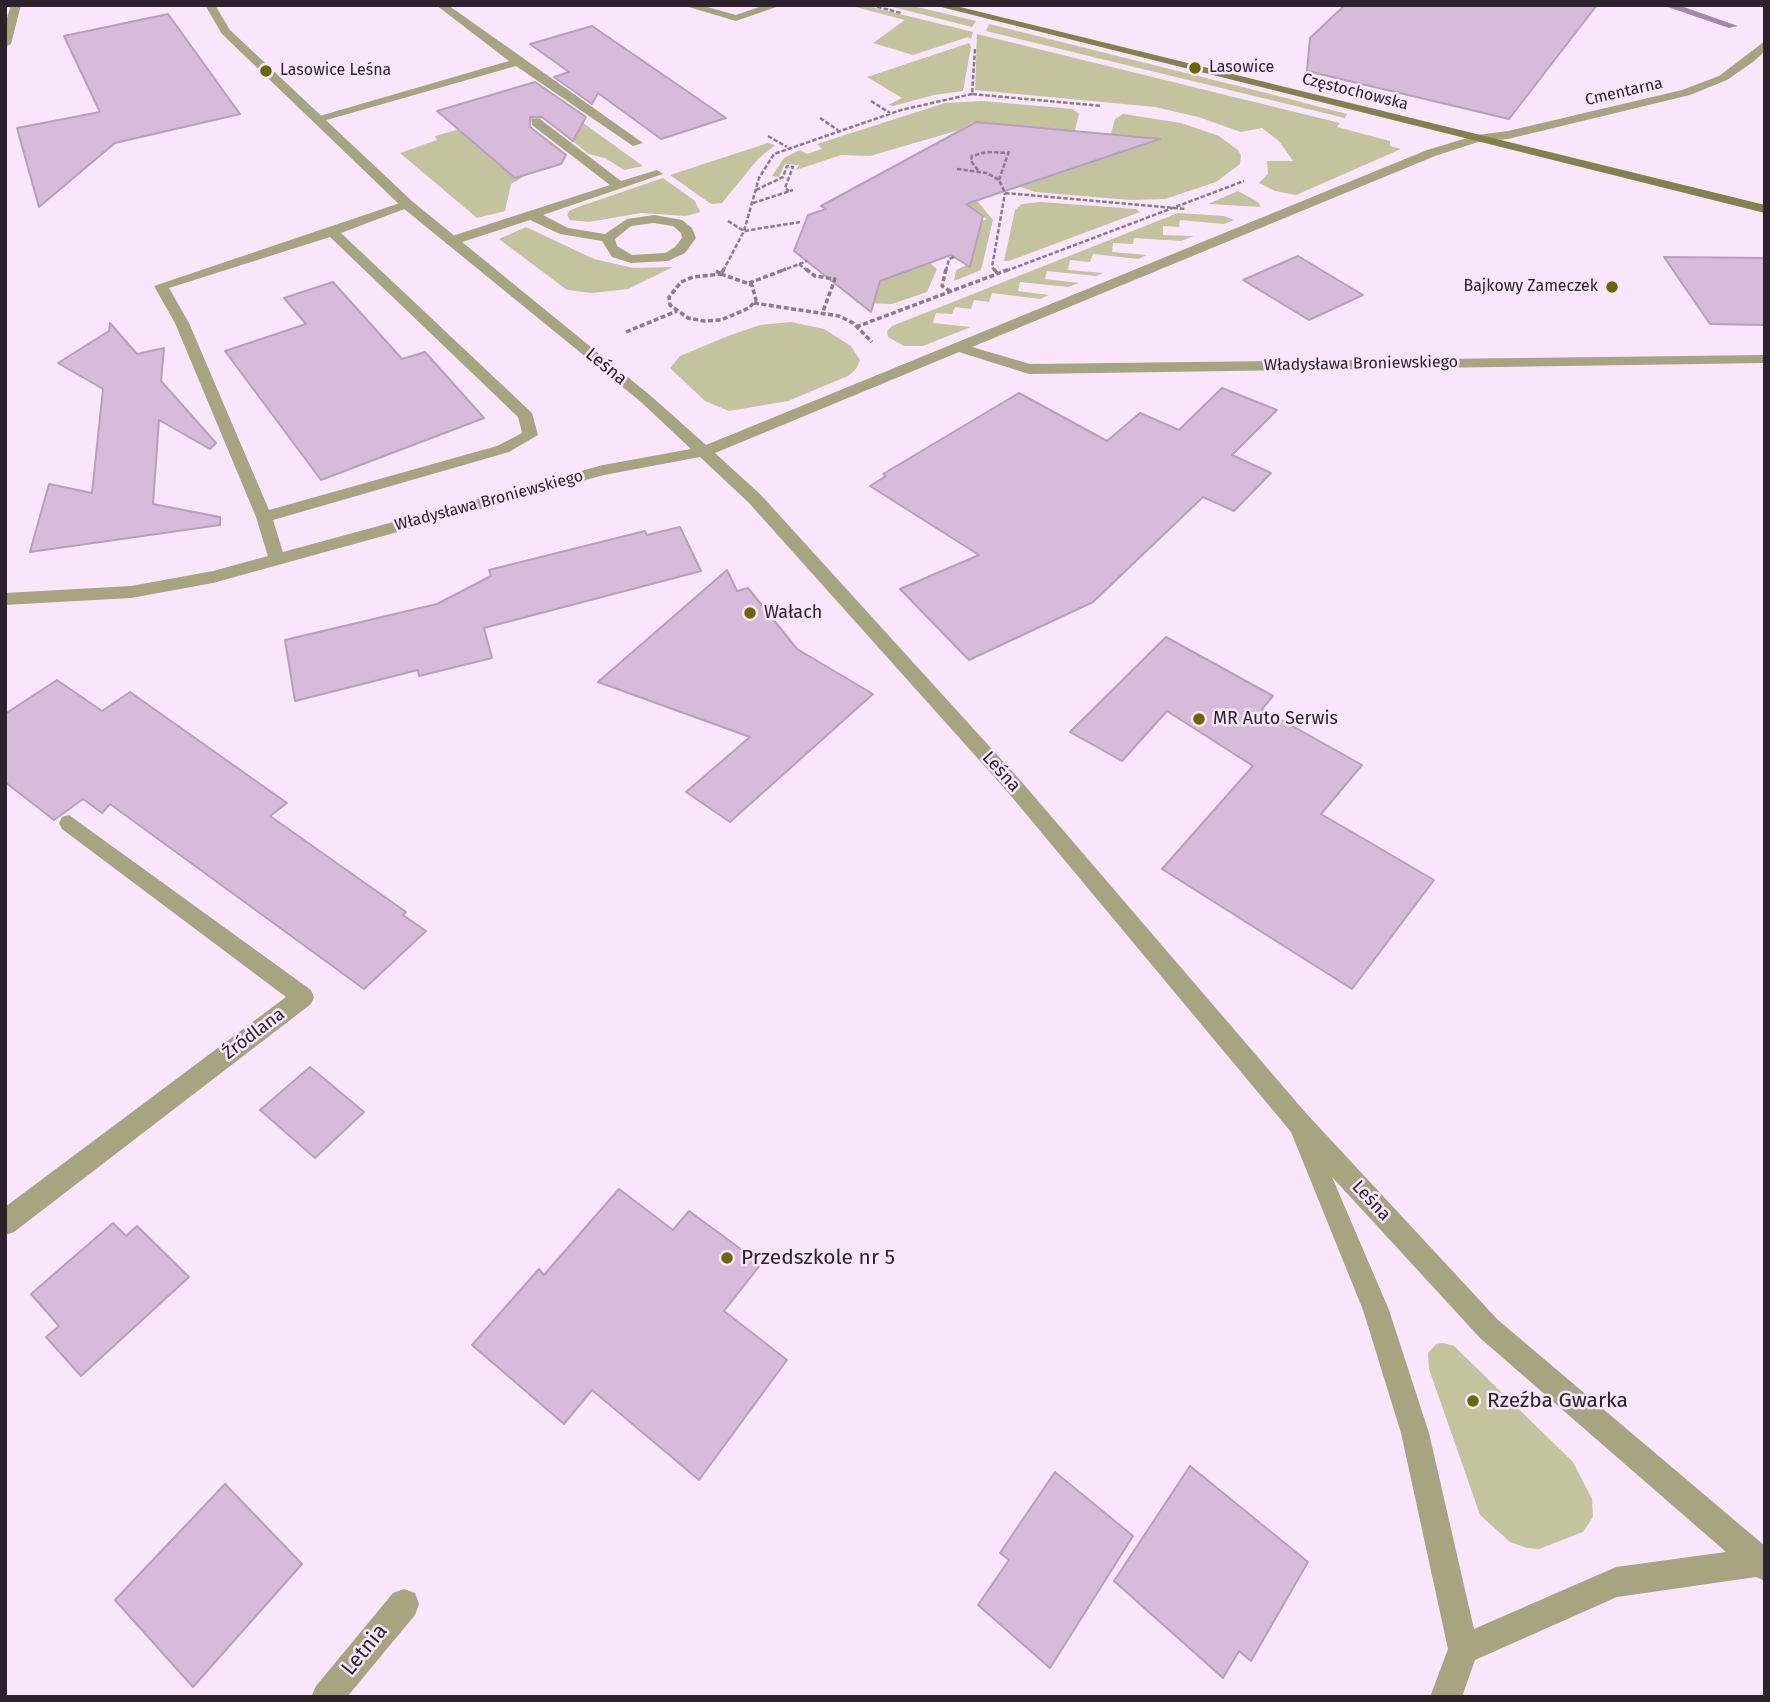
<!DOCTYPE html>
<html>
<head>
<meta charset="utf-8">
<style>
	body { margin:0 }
	#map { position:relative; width:1770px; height:1702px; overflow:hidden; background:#fae6fc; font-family:"Fira Sans",sans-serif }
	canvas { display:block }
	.frame { position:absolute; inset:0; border:7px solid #2b222c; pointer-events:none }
</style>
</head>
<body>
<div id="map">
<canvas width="1770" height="1702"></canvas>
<div class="frame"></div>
</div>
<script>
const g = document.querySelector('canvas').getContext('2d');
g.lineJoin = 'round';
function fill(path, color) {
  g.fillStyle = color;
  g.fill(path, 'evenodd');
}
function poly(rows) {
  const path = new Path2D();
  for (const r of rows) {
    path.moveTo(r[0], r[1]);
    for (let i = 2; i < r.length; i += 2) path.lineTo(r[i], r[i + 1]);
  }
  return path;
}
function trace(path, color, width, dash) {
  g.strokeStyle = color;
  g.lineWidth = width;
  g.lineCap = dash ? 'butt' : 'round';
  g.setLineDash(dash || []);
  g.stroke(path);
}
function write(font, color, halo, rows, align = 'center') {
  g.font = font + ' "Fira Sans",sans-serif';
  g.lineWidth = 5;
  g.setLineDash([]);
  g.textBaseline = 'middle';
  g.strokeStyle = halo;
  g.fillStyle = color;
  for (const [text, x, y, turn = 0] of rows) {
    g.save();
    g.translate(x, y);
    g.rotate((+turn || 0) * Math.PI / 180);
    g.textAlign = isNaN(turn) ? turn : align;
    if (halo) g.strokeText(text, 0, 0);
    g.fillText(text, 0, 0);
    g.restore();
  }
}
fill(poly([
	[848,5,863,5,973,32,971,39,968,37,913,55,873,43,905,20],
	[885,5,909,5,976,21,972,27],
	[989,24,1282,97,1347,114,1345,118,986,31],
	[977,34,1340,123,1337,127,1390,141,1390,146,1401,149,1296,195,1275,191,1259,183,1268,174,1267,161,1293,161,1279,141,1262,128,1241,132,1198,117,1155,107,975,90],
	[969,43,971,47,963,91,934,95,893,106,888,105,902,98,867,77],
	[982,101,1073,109,1079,114,1074,134,973,122,959,130,870,156,841,155,796,170,799,165,785,164,779,177,772,176,784,158,800,150,807,154,822,149,817,144,945,103],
	[554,102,643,166,624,170,605,158,589,154,543,118,530,122,512,175,523,177,511,184,505,211,477,218,400,153,437,140,435,136],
	[1123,114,1181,123,1219,136,1238,150,1241,155,1240,164,1216,182,1165,199,1130,200,1035,192,1018,186,1015,167,1069,170,1071,154,1109,141,1115,119],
	[768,143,775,145,758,159,722,203,711,204,670,175],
	[663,178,695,201,700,212,686,216,641,213,589,222,570,220,567,215,569,211,578,207],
	[969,191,993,220,981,270,954,281,956,270,967,265,967,257,974,254,982,221,987,219,978,213,974,214,954,195],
	[1238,191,1258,202,1261,207,1208,204],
	[1041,202,1136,209,1140,212,1009,261,1004,261,1015,210,1022,204],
	[1178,213,1224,216,1234,220,1224,224,1180,220,1179,227,1163,226,1163,235,1194,236,1181,241,1134,238,1133,244,1113,243,1112,252,1147,255,1138,259,1093,254,1090,262,1070,260,1068,270,1103,273,1096,276,1047,271,1045,279,1079,283,1068,287,1020,282,1018,291,1049,295,1040,299,992,293,989,302,974,300,971,309,955,307,952,314,936,313,933,323,971,327,923,346,904,346,888,337,887,331,892,326],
	[526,227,594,259,633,268,673,267,628,289,592,293,567,290,499,239],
	[930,263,937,269,927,292,892,304,856,303,858,296,875,298,880,281],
	[791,322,824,329,851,346,860,360,856,369,848,376,788,401,729,411,705,401,670,368,680,356,728,336,760,325],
	[1443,1343,1454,1346,1573,1462,1592,1499,1593,1517,1583,1532,1539,1549,1527,1548,1510,1542,1480,1515,1429,1369,1428,1353,1436,1344]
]), '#c3c39d');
fill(poly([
	[1662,5,1678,5,1738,26,1729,28,1662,5]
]), '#a489a7');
const building = poly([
	[1345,5,1597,5,1509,119,1307,71,1310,38,1345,5],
	[168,14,240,114,115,143,39,207,17,128,100,112,64,36,168,14],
	[592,26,726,118,661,139,598,93,592,104,554,77,569,72,530,44,592,26],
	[535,82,586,117,573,141,542,117,530,117,530,127,566,155,561,164,515,178,437,111,535,82],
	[976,122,1160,139,966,204,983,216,970,267,951,255,880,281,871,312,794,251,808,215,826,209,821,206,976,122],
	[1298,256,1363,295,1309,320,1243,280,1298,256],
	[1664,257,1765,258,1765,325,1710,324,1664,257],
	[333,282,402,359,425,352,484,418,321,480,225,351,306,324,284,298,333,282],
	[110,323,137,354,164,348,161,381,216,443,210,449,159,420,153,504,220,517,220,525,30,552,49,484,92,493,103,389,58,363,109,331,110,323],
	[1222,388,1277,410,1232,455,1271,473,1234,511,1203,497,1093,602,969,660,900,589,979,555,870,486,886,476,883,474,1019,393,1107,441,1140,413,1179,430,1222,388],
	[680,527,701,571,484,628,492,658,419,676,418,670,295,701,285,640,437,604,491,576,489,570,645,531,647,535,680,527],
	[727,570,737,591,748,588,797,649,873,694,730,822,686,792,750,737,598,682,727,570],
	[1166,637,1273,696,1262,709,1362,765,1321,814,1434,880,1352,989,1162,869,1253,766,1167,711,1122,761,1070,732,1166,637],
	[57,680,102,711,130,692,287,803,270,816,406,912,403,915,426,931,364,989,110,804,102,813,83,799,54,820,5,782,5,714,57,680],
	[310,1067,364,1112,315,1158,260,1110,310,1067],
	[619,1189,673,1230,689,1211,761,1264,724,1311,787,1360,699,1480,592,1390,564,1424,472,1345,539,1269,544,1275,619,1189],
	[113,1223,126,1236,137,1226,189,1277,81,1376,46,1337,59,1326,31,1294,113,1223],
	[1190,1466,1308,1562,1251,1661,1239,1651,1223,1678,1114,1581,1190,1466],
	[1055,1472,1133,1536,1050,1668,978,1605,1009,1560,1000,1553,1055,1472],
	[225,1484,302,1564,193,1687,115,1600,225,1484]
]);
fill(building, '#d7bbdb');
trace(building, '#b7a0ba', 2);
trace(poly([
	[871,5,901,13],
	[975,49,972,94,1102,106],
	[871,101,890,113],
	[820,118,838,130],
	[768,136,787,147],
	[957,169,987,173,999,180,1005,193,1186,209],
	[978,170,971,161,972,156,987,152,1008,153],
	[999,180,1009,151],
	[756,190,783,177,787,166,793,167,785,188,789,191],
	[753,203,793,190],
	[728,221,744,231,800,222],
	[799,264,808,271],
	[723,271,744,231,759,178,774,154,901,110,972,94],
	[781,271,807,261],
	[946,271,949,259,954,257],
	[995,271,992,267,1005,193],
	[1006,271,1244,181]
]), '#8a7c8c', 2.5, [4.5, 2]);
trace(poly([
	[806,269,815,276,835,279,822,314],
	[946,269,942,286,950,291],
	[994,269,997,273],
	[716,271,721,274,724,269],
	[721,274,752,285,756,300,749,308,721,320,704,321,688,318,670,305,669,297,681,282,693,277,721,274],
	[749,283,786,269],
	[754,303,839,316,853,323,872,342],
	[856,327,1010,269],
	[626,332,677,311]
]), '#8a7c8c', 3.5, [5, 2.5]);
fill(poly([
	[436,5,448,5,643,143,633,146,516,66,316,123,316,117,509,61,436,5],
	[682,5,700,5,736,15,765,5,782,5,736,21,682,5],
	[532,119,540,119,621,181,657,170,663,174,543,215,568,228,605,234,627,219,654,215,682,220,692,228,696,238,685,253,668,261,631,263,612,257,602,241,560,234,530,220,456,244,446,244,446,238,610,185,532,125,532,119],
	[654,223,673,226,681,233,682,238,675,247,665,253,632,255,617,246,615,239,631,226,654,223],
	[403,202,415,205,341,233,532,413,538,435,509,452,273,520,285,559,276,565,270,563,256,517,175,323,154,286,403,202],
	[330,237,518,417,522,433,497,446,269,510,189,323,169,288,330,237]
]), '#a6a580');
fill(poly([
	[11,5,21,5,11,44,5,47,5,24,11,5],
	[205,5,215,5,230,30,413,202,651,396,706,445,1427,150,1477,135,1508,131,1682,90,1719,76,1765,41,1765,51,1753,62,1727,80,1690,95,1508,139,1478,142,1435,156,972,347,1030,364,1765,355,1765,363,1029,374,959,352,715,453,761,495,1020,780,1305,1112,1498,1320,1765,1546,1765,1581,1756,1577,1617,1597,1475,1660,1462,1697,1430,1697,1448,1649,1401,1433,1363,1310,1291,1132,1006,790,749,503,700,457,604,475,213,583,131,598,5,605,5,593,131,586,213,571,603,465,691,449,641,402,403,208,222,34,205,5],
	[1332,1177,1480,1338,1726,1552,1616,1567,1474,1629,1429,1433,1389,1310,1332,1177],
	[69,815,311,990,314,997,311,1004,14,1232,5,1235,5,1207,286,997,62,829,59,823,62,817,69,815],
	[404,1589,415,1593,419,1604,415,1615,347,1697,311,1697,316,1686,393,1593,404,1589]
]), '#a6a580');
fill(poly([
	[933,5,952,5,1765,205,1765,213,933,5]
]), '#838149');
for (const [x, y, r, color] of [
	[1195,68,7,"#6b6700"],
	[266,71,7,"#6b6700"],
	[1612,287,7,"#6b6700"],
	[750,613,7,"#6b6700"],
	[1199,719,7,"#6b6700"],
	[727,1258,7,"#6b6700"],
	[1473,1401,7,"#6b6700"]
]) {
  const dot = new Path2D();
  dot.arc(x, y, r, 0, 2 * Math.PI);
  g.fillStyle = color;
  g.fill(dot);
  trace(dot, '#fae6fc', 2.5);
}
write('16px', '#2b222c', '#fae6fc', [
	["Lasowice",1209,68],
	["Lasowice Leśna",280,71],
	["Bajkowy Zameczek",1598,287,"right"]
], 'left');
write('16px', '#2b222c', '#fae6fc', [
	["Częstochowska",1355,92,14],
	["Cmentarna",1624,92,-13],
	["Władysława Broniewskiego",1361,364,-1],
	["Władysława Broniewskiego",489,501,-15]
]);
write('18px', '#2b222c', '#fae6fc', [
	["Leśna",606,367,39],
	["Leśna",1001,772,48],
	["Źródlana",254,1034,-37],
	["Leśna",1371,1201,47]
]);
write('18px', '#2b222c', '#fae6fc', [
	["Wałach",764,613],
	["MR Auto Serwis",1213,719]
], 'left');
write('21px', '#2b222c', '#fae6fc', [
	["Przedszkole nr 5",741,1258],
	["Rzeźba Gwarka",1487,1401]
], 'left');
write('21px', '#2b222c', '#fae6fc', [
	["Letnia",365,1650,-51]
]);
</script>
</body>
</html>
